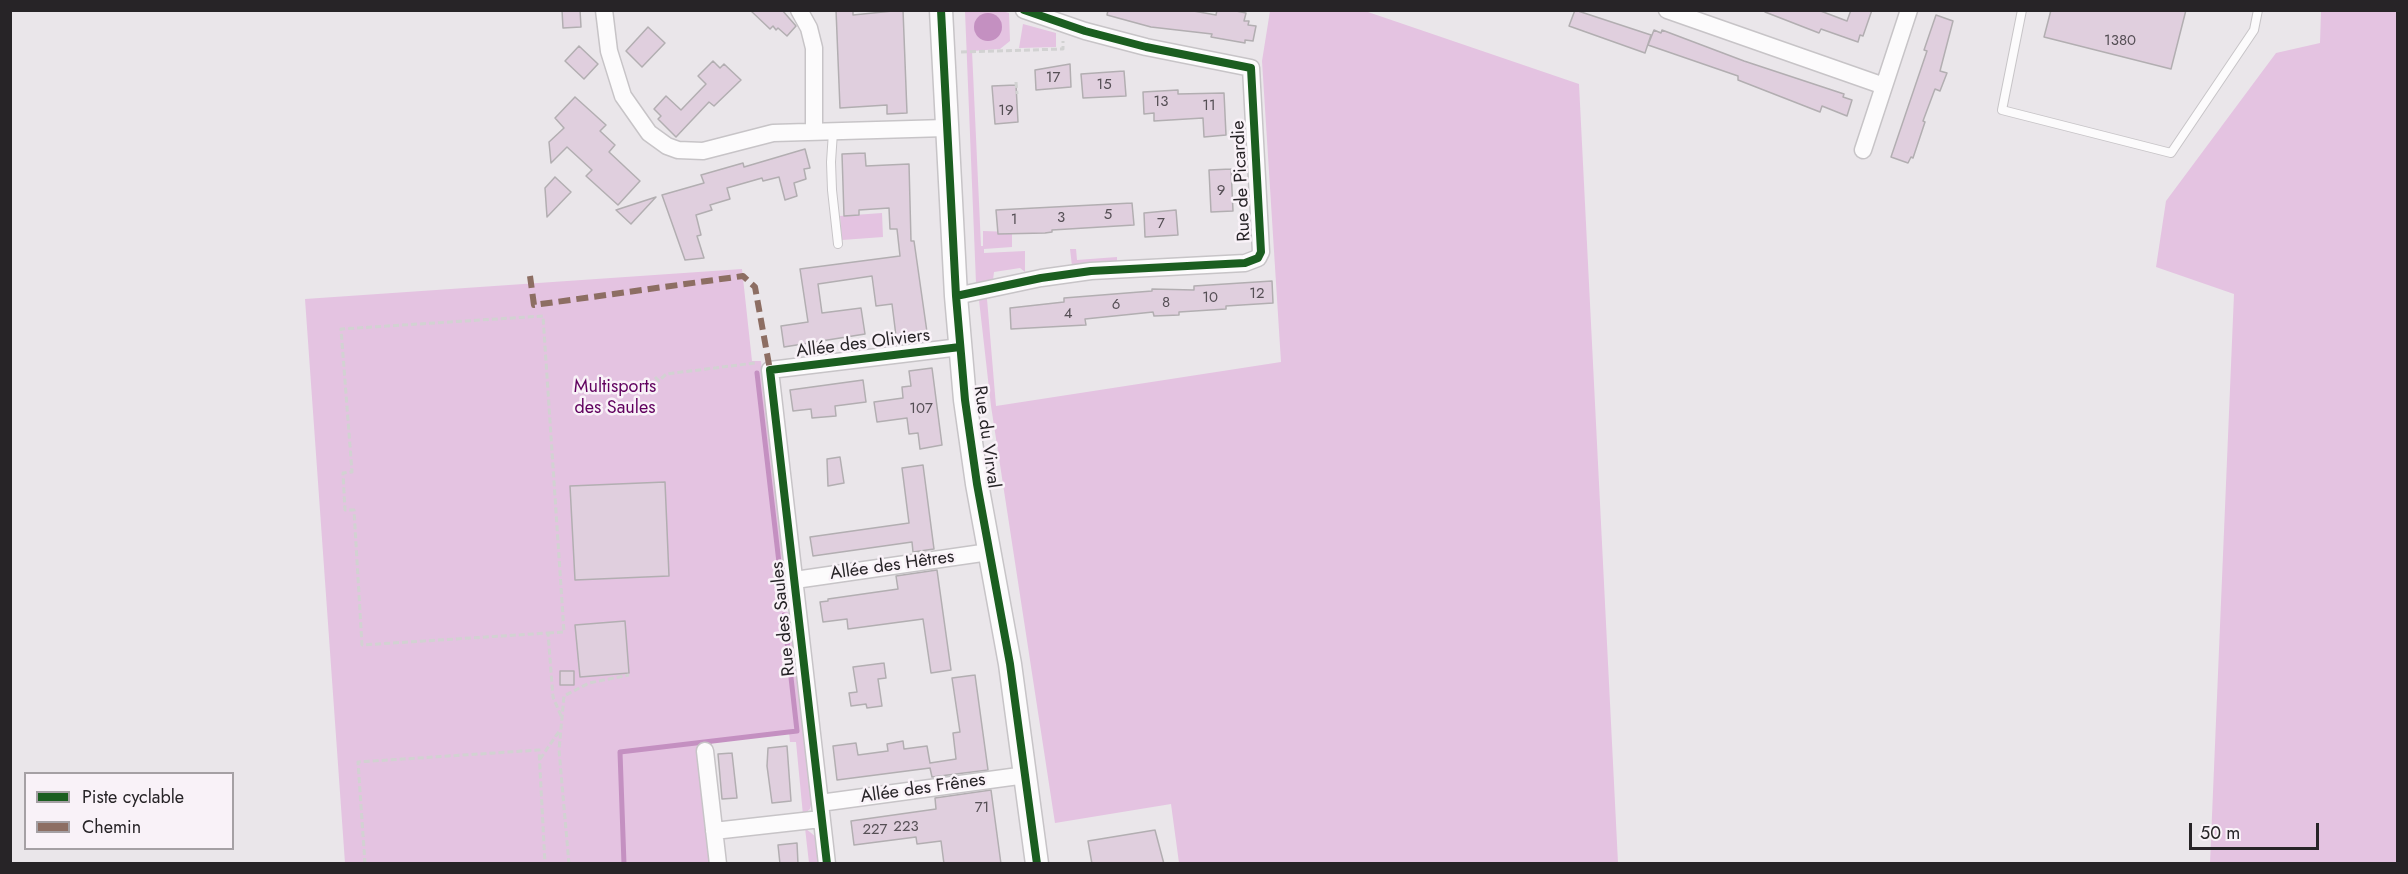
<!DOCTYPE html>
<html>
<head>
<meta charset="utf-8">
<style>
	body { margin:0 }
	#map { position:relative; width:2408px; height:874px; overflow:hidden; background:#eae6ea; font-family:Jost,sans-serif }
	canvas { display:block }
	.frame { position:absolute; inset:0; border:12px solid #272427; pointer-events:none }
	.legend { position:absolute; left:24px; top:772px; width:210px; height:78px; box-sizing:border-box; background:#f9f2f8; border:2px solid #a5a0a4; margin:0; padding:8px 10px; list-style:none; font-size:18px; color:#272427 }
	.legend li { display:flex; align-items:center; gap:12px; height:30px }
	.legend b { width:30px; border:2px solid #a5a0a4 }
	.scale { position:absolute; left:2189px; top:823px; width:130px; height:27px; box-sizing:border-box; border:3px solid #272427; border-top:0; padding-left:8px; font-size:18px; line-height:21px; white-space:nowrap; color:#272427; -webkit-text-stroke:4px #f9f2f8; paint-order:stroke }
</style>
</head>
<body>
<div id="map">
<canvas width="2408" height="874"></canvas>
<div class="frame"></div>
<ul class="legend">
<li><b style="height:8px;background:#1b5e20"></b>Piste cyclable</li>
<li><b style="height:8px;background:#8d6e63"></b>Chemin</li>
</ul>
<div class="scale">50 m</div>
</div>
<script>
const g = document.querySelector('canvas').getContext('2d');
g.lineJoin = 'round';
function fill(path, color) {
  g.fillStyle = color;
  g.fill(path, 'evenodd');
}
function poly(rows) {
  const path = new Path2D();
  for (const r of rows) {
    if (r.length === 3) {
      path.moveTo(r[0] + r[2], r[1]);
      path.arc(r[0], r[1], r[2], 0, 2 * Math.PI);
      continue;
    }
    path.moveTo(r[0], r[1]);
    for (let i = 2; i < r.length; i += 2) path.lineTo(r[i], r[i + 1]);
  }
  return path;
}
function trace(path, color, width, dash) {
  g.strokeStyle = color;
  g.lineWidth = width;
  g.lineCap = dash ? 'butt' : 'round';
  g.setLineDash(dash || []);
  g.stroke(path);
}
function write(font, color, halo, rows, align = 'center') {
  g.font = font + ' Jost,sans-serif';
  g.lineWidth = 5;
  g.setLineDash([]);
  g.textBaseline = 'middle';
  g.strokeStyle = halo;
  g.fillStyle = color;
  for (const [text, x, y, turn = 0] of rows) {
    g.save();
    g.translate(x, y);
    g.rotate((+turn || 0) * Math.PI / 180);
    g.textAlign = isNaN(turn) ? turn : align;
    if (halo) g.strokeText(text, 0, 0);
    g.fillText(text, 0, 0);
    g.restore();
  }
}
fill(poly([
	[965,11,1002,11,1009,13,1010,41,1000,49,972,51,981,246,983,246,983,231,1012,232,1012,247,984,249,984,253,1025,251,1025,272,1020,268,994,272,993,280,976,283],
	[1270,11,1365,11,1579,84,1618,863,1179,863,1171,804,1055,823,991,406,979,300,987,299,996,406,1281,362,1262,61],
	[2321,11,2397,11,2397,863,2210,863,2234,294,2156,267,2166,201,2276,53,2320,43],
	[1023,24,1056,33,1056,47,1019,48],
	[882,213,883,237,842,240,840,216],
	[1070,249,1076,249,1077,260,1117,257,1117,262,1072,266],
	[742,269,752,361,761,361,788,581,775,588,777,609,791,613,812,801,810,809,803,815,796,742,790,742,789,732,712,740,712,746,697,748,710,863,345,863,305,299],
	[805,828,816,837,819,863,809,863]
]), '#e4c3e1');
fill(poly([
	[988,27,14]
]), '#c490c1');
trace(poly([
	[757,373,781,580],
	[624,864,620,752,797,731,784,615]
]), '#c490c1', 5);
const building = poly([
	[562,10,580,10,581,27,563,28,562,10],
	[750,10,782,10,796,26,787,36,778,28,776,30,773,26,770,29,750,10],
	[836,10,853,10,853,15,903,10,907,113,887,114,887,105,840,108,836,10],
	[1108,10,1188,10,1216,15,1217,10,1231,10,1246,13,1244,21,1249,21,1248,25,1256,26,1253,41,1245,40,1245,43,1211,37,1212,34,1151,27,1107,15,1108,10],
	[1575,10,1651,35,1645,53,1569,26,1575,10],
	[1765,10,1818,10,1847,21,1851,10,1872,10,1863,36,1860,35,1858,42,1821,29,1819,33,1765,12,1765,10],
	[2051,10,2186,10,2171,69,2044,37,2051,10],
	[1936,15,1953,21,1940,71,1947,73,1940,91,1935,89,1923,121,1925,122,1913,158,1911,157,1908,163,1891,157,1927,51,1924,50,1936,15],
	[648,27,665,43,642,67,626,51,648,27],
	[1654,30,1661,33,1662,30,1744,61,1844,94,1843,97,1852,100,1847,116,1822,106,1820,112,1738,80,1738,76,1648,45,1654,30],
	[579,46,598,64,584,79,565,61,579,46],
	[713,61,720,68,724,64,741,80,714,106,709,102,676,137,658,119,661,116,654,109,666,96,681,110,706,84,698,76,713,61],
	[1070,64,1071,87,1036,90,1035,70,1070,64],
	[1124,71,1126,96,1083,98,1081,74,1124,71],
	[1016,85,1018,122,995,124,992,86,1016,85],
	[1178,90,1178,94,1224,93,1226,135,1204,137,1203,118,1154,121,1154,113,1144,114,1143,92,1178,90],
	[575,97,606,125,600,131,615,145,609,152,640,181,618,205,586,176,592,170,567,147,551,163,549,142,564,128,555,118,575,97],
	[805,149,810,168,804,169,806,179,794,183,797,196,785,200,779,177,763,181,762,178,727,188,730,199,710,205,712,210,696,215,701,235,697,236,704,258,685,260,662,195,704,183,701,175,743,163,744,167,805,149],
	[865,153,866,166,909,164,911,241,914,241,927,332,896,336,892,304,876,306,872,276,818,284,822,313,861,308,865,334,784,347,781,326,808,322,800,269,900,256,897,229,890,229,889,208,859,210,859,215,844,216,842,154,865,153],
	[1231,169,1233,211,1211,212,1209,170,1231,169],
	[555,177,571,192,547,217,545,188,555,177],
	[656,197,631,224,616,210,656,197],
	[1132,203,1134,225,1052,230,1052,232,1045,233,998,234,996,210,1132,203],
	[1176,210,1178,235,1145,237,1144,213,1176,210],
	[1272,281,1273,303,1226,306,1226,309,1179,312,1179,315,1154,316,1153,312,1085,319,1086,325,1011,329,1010,308,1064,302,1064,298,1152,291,1152,289,1194,290,1194,286,1272,281],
	[932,368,942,445,920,449,918,433,909,434,907,418,877,422,874,402,903,398,902,387,911,386,909,371,932,368],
	[863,380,866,402,835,406,836,416,812,418,811,409,793,411,790,390,863,380],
	[840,457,844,483,828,486,827,459,840,457],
	[923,465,934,549,913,552,912,542,813,556,810,537,909,523,902,468,923,465],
	[665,482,669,576,575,580,570,486,665,482],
	[937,570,951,670,931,673,923,619,848,629,847,619,823,622,820,602,828,601,828,599,898,589,896,576,937,570],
	[625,621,629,673,580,677,575,625,625,621],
	[884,663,886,678,878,679,882,706,867,708,866,704,851,706,849,693,857,692,853,667,884,663],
	[560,671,574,671,574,685,560,685,560,671],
	[975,675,988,770,932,777,930,768,837,780,833,746,856,743,858,755,888,751,887,744,903,741,904,749,927,746,930,763,956,759,953,733,960,732,952,678,975,675],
	[787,746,791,801,772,803,767,766,768,748,787,746],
	[732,753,737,798,722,799,718,754,732,753],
	[991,790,1001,864,944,864,941,841,917,844,916,837,854,845,851,821,936,809,935,798,991,790],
	[1155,830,1164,864,1092,864,1088,841,1155,830],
	[797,843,798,864,780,864,778,845,797,843]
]);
fill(building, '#e0cfde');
trace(building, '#b2aeb1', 1.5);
const lane = poly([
	[2022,10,2002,110,2171,153,2254,30,2258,10],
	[833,132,831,162,832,190,838,244]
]);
const street = poly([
	[604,10,609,51,623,96,649,133,667,146,678,150,703,151,773,133,946,128],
	[799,10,809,28,814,48,814,132],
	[1667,10,1884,86],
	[1863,150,1909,10],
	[956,296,1041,278,1091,271,1245,263,1258,258,1261,252,1251,68,1146,47,1085,31,1024,10],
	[795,580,989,552],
	[705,751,718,864],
	[820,803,1026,775],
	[714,831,821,819],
	[827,864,770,370,960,347]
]);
const secondary = poly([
	[941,10,956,296,965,400,977,484,1010,664,1037,864]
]);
trace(lane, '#c7c4c7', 10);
trace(street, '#c7c4c7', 19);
trace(secondary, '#c7c4c7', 25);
trace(poly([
	[961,52,1063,49,1063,41],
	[1016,82,1017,94],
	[655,377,659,381,666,374,755,363],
	[548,633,564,632,543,316,341,329,352,472,343,473,345,510,354,510,362,645,548,633,553,697,562,718],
	[540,759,560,730],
	[365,864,358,762,539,750,545,864],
	[569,864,559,750,564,696,589,683,629,675]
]), '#d2d2d2', 3, [6, 3]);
trace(lane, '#fcfbfc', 8);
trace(street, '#fcfbfc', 16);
trace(secondary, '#fcfbfc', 22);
trace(poly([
	[530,276,534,305,743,276,755,287,770,370]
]), '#8d6e63', 6, [12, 6]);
trace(poly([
	[941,10,956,296,965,400,977,484,1010,664,1037,864],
	[956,296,1041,278,1091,271,1245,263,1258,258,1261,252,1251,68,1146,47,1085,31,1024,10],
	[827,864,770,370,960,347]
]), '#1b5e20', 8);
write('15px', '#554f55', null, [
	["1380",2120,41],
	["17",1053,78],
	["15",1104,85],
	["13",1161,102],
	["11",1209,106],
	["19",1006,111],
	["9",1221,191],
	["5",1108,215],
	["3",1061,218],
	["1",1014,220],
	["7",1161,224],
	["12",1257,294],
	["10",1210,298],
	["8",1166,303],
	["6",1116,305],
	["4",1068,314],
	["107",921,409],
	["71",982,808],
	["223",906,827],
	["227",875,830]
]);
write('18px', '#272427', '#f9f2f8', [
	["Rue de Picardie",1242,181,-93],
	["Allée des Oliviers",863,344,-7],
	["Rue du Virval",986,437,82],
	["Allée des Hêtres",892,566,-8],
	["Rue des Saules",784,619,-96],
	["Allée des Frênes",923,789,-8]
]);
write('18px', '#60005e', '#f9f2f8', [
	["Multisports",615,388],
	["des Saules",615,409]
]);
</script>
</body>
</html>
